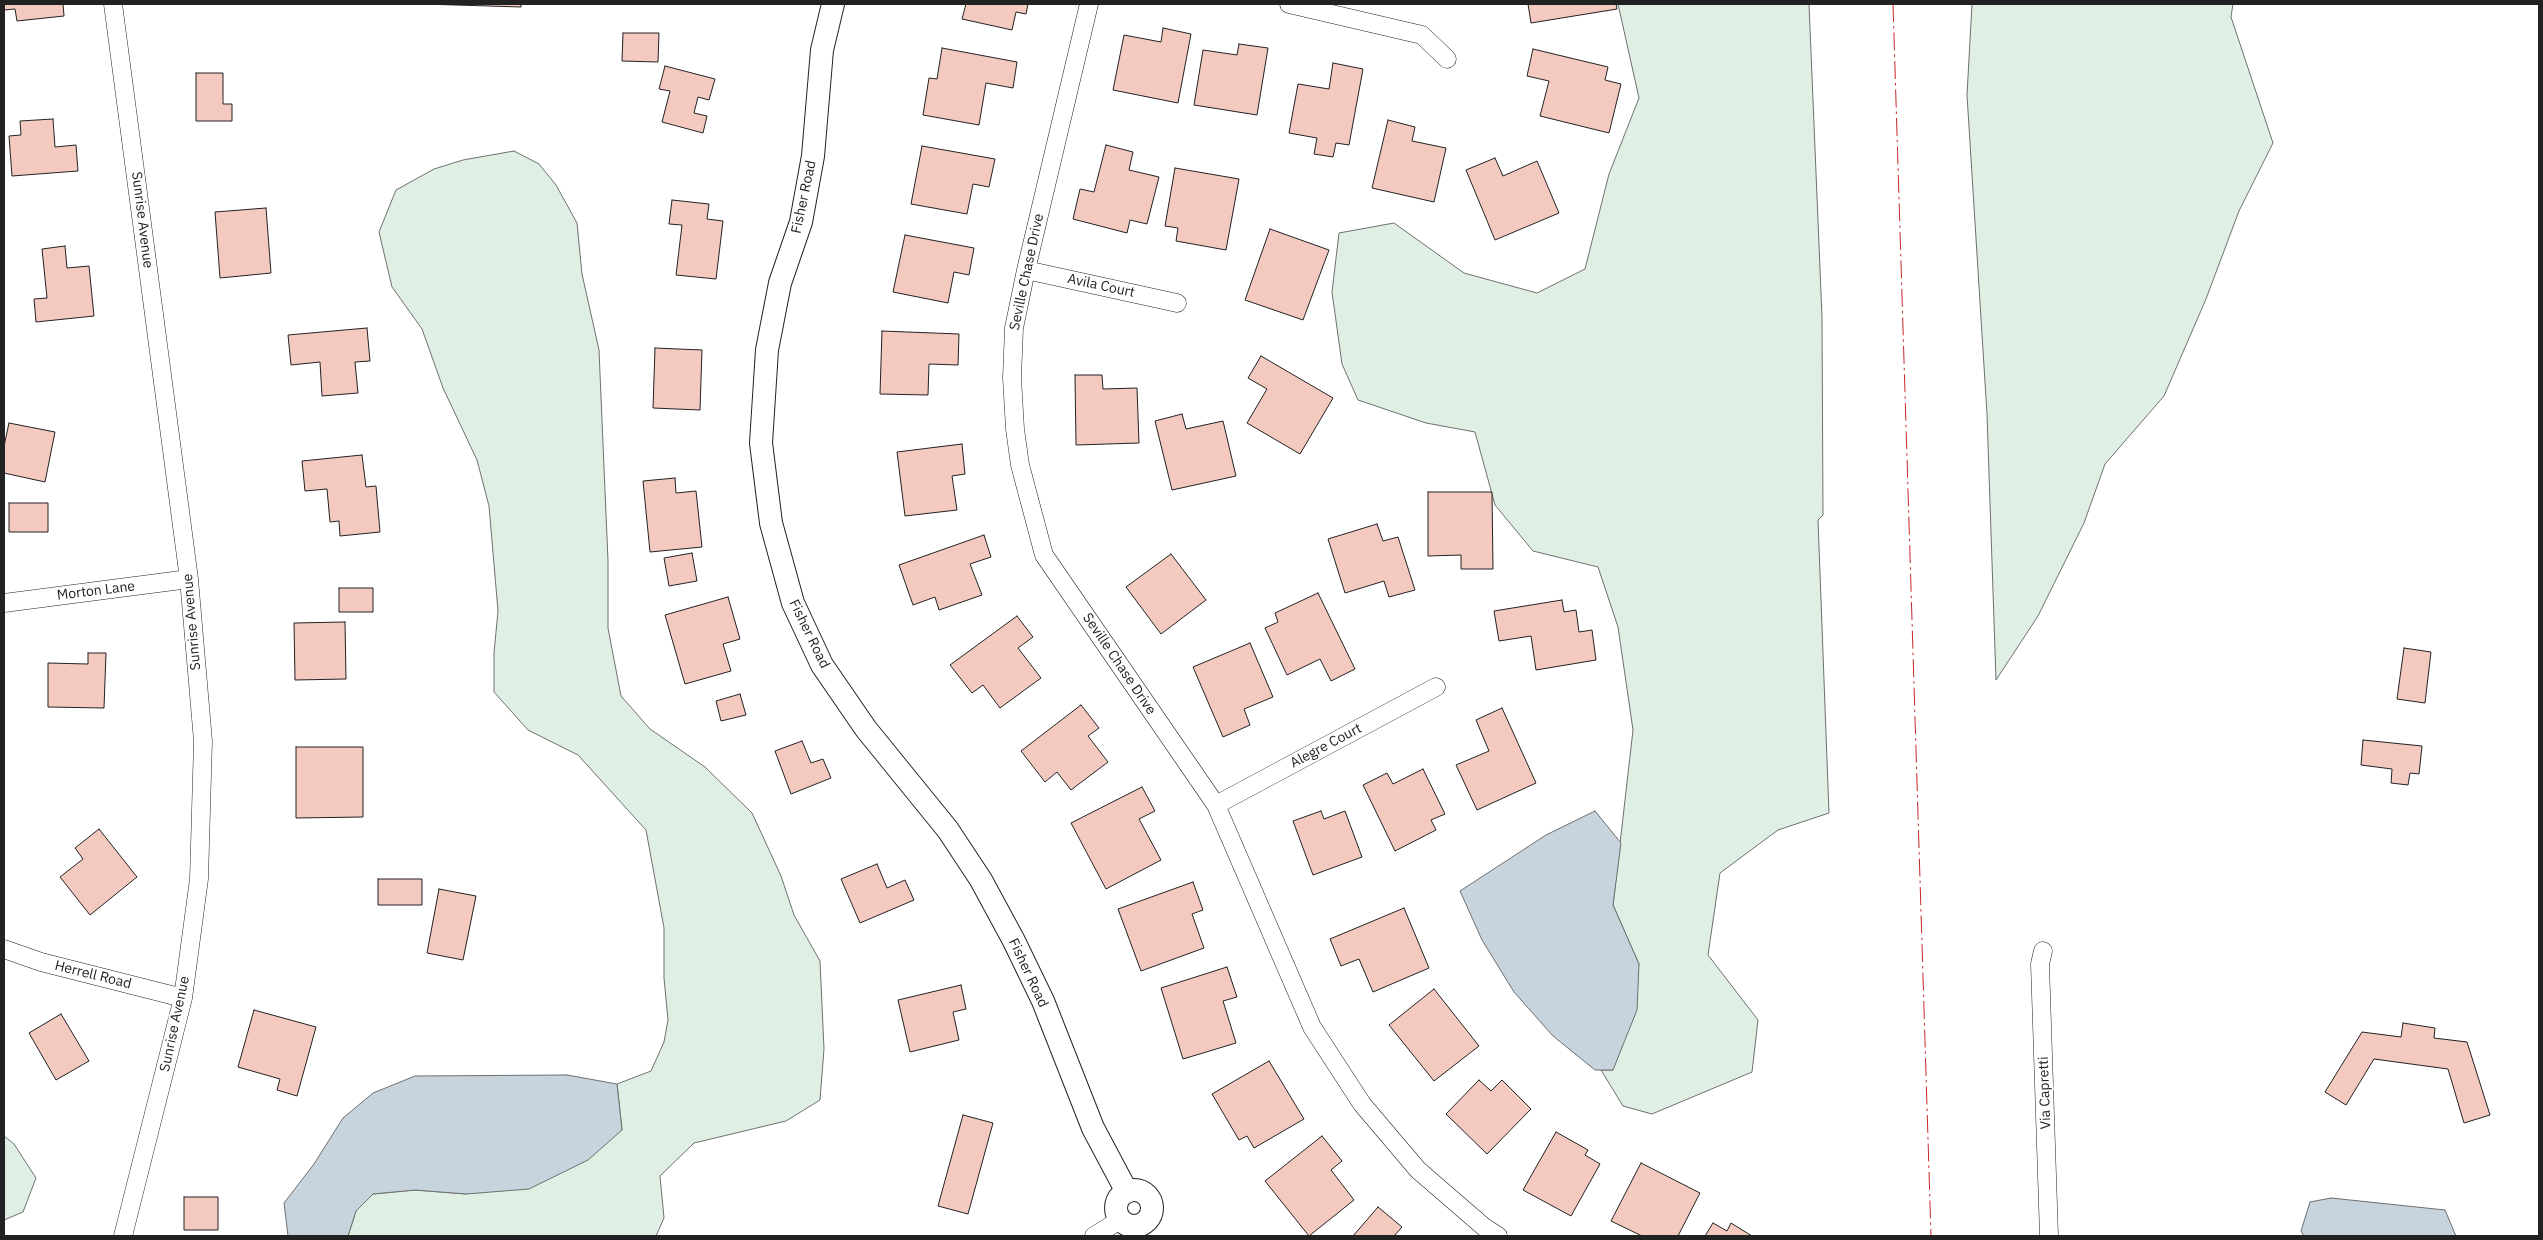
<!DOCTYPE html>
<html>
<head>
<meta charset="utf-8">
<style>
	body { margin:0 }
	#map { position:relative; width:2543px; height:1240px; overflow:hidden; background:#fff; font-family:"IBM Plex Sans",sans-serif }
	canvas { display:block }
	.frame { position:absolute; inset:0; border:5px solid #222; pointer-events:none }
</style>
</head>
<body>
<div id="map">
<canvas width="2543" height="1240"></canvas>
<div class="frame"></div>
</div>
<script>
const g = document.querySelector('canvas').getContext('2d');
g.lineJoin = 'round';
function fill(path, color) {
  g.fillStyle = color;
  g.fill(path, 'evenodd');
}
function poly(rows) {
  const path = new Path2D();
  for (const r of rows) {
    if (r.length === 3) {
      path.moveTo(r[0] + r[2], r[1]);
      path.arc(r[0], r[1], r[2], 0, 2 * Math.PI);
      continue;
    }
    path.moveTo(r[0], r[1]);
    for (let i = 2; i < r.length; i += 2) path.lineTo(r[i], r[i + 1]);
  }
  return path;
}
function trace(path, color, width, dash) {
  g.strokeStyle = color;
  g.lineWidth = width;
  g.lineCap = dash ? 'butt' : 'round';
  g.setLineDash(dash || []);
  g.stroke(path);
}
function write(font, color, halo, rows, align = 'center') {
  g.font = font + ' "IBM Plex Sans",sans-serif';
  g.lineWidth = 4;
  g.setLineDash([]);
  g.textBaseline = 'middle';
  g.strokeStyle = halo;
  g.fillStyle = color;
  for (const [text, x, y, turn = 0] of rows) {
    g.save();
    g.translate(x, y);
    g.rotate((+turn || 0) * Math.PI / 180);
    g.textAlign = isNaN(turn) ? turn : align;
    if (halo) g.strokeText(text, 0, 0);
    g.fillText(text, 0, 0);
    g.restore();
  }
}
const green = poly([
	[1618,4,1809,4,1822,317,1823,515,1818,520,1829,813,1778,830,1720,873,1708,955,1758,1020,1752,1072,1652,1114,1623,1106,1601,1070,1613,1070,1639,964,1613,905,1633,730,1618,627,1598,567,1533,551,1495,505,1475,432,1426,423,1358,400,1342,364,1332,292,1339,233,1394,223,1464,273,1537,293,1585,269,1609,174,1639,98,1618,4],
	[1972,4,2233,4,2231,17,2273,143,2239,211,2206,299,2164,396,2105,464,2084,523,2038,616,1996,680,1987,414,1967,95,1972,4],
	[514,151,539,164,556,185,577,223,582,274,599,350,608,561,608,628,621,696,650,729,705,767,752,813,781,876,794,915,820,961,824,1049,820,1100,786,1121,694,1143,660,1176,664,1218,656,1236,348,1236,356,1211,373,1194,415,1190,466,1194,622,1130,617,1084,651,1071,664,1042,668,1020,664,978,664,928,646,830,578,755,528,730,494,692,494,653,498,611,489,506,477,460,443,388,422,329,392,287,379,232,396,190,434,169,463,160,514,151],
	[4,1136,14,1144,36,1178,23,1212,4,1220,4,1136]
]);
fill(green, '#e0efe3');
trace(green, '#6f6f6f', 1);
const water = poly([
	[1595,811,1621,843,1613,905,1639,964,1637,1010,1613,1070,1595,1070,1553,1036,1514,992,1482,940,1460,891,1546,835,1595,811],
	[567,1075,617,1084,622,1130,588,1160,529,1189,466,1194,415,1190,373,1194,356,1211,348,1236,288,1236,284,1203,314,1164,343,1118,373,1093,415,1076,567,1075],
	[2331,1198,2445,1210,2456,1236,2304,1236,2301,1231,2310,1202,2331,1198]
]);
fill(water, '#c7d3dd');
trace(water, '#6f6f6f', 1);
const building = poly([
	[4,4,63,4,64,16,17,21,15,9,4,10,4,4],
	[423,4,521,4,521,7,423,4],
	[966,4,1028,4,1026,14,1016,12,1012,30,962,19,966,4],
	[1528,4,1616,4,1617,9,1531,23,1528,4],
	[1163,28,1191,34,1178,103,1113,90,1124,35,1161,42,1163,28],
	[623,33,659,33,658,62,622,61,623,33],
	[1239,44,1268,48,1257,115,1194,105,1203,50,1237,55,1239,44],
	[942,48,1017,62,1013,88,986,83,979,125,923,115,929,78,937,79,942,48],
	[1533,49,1608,67,1605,80,1621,84,1609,133,1540,116,1549,81,1527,76,1533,49],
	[1333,63,1363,69,1349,145,1336,143,1333,157,1314,154,1317,138,1289,133,1298,84,1329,89,1333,63],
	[665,66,715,79,709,100,698,97,694,113,707,116,703,133,662,122,670,91,659,89,665,66],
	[196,73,223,73,223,104,232,104,232,121,196,121,196,73],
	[53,119,55,147,76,145,78,171,12,176,9,136,21,135,20,121,53,119],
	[1388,120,1415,127,1412,141,1446,148,1434,202,1372,188,1388,120],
	[1106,145,1133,152,1129,170,1159,177,1147,224,1130,220,1127,233,1073,219,1080,189,1094,192,1106,145],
	[922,146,995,159,989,187,973,184,967,214,911,204,922,146],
	[1495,158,1503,176,1537,161,1559,213,1495,240,1466,170,1495,158],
	[1175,168,1239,179,1226,250,1176,241,1178,228,1165,226,1175,168],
	[672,200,709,204,707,219,723,221,716,279,676,275,682,225,669,224,672,200],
	[266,208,271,273,220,278,215,212,266,208],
	[1270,229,1329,250,1303,320,1245,300,1270,229],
	[905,235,974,248,969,275,954,272,948,303,893,292,905,235],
	[65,246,67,268,89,266,94,316,36,322,34,299,47,298,42,249,65,246],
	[367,328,370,361,355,362,358,393,322,396,320,362,291,365,288,335,367,328],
	[882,331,959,334,958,365,929,364,928,395,880,394,882,331],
	[655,348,702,350,700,410,653,408,655,348],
	[1261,356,1333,398,1300,454,1247,423,1267,389,1248,378,1261,356],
	[1075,375,1102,375,1103,389,1137,388,1139,443,1076,445,1075,375],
	[1182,414,1186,429,1223,421,1236,476,1172,490,1155,421,1182,414],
	[9,423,55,432,45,482,4,473,4,446,9,423],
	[962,444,965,474,952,476,957,510,905,516,897,452,962,444],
	[362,455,366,487,376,486,380,532,340,536,339,521,330,522,327,489,305,491,302,461,362,455],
	[675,478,676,493,696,491,702,547,650,552,643,481,675,478],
	[1428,492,1492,492,1493,569,1461,569,1461,555,1428,556,1428,492],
	[9,503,48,503,48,532,9,532,9,503],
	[1377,524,1383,541,1398,537,1415,590,1389,597,1384,581,1345,593,1328,539,1377,524],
	[984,535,991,557,970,564,982,595,939,610,935,597,913,605,899,565,984,535],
	[692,553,697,581,669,586,664,558,692,553],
	[1171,554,1206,600,1161,634,1126,587,1171,554],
	[339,588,373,588,373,612,339,612,339,588],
	[1318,593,1355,669,1331,681,1320,659,1287,675,1265,628,1278,622,1275,613,1318,593],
	[728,597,740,639,723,644,731,671,685,684,665,615,728,597],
	[1562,600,1564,612,1576,610,1579,632,1592,630,1596,660,1536,670,1531,636,1499,641,1494,611,1562,600],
	[1017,616,1033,637,1018,648,1041,678,1000,708,983,685,972,693,950,665,1017,616],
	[345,622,346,679,295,680,294,623,345,622],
	[1250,643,1273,697,1244,709,1250,725,1223,737,1193,667,1250,643],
	[2404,648,2431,652,2425,703,2397,699,2404,648],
	[88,653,106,653,104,708,48,707,48,663,88,664,88,653],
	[740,694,746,715,721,721,716,701,740,694],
	[1081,705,1099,728,1088,736,1108,762,1071,790,1057,772,1045,782,1021,751,1081,705],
	[1502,708,1536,783,1477,810,1456,765,1489,751,1476,720,1502,708],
	[2363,740,2422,746,2419,774,2410,773,2408,785,2391,783,2392,769,2361,765,2363,740],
	[802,741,811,763,823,759,831,778,791,794,775,751,802,741],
	[296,747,363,747,363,817,296,818,296,747],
	[1423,769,1445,814,1431,820,1436,830,1395,851,1363,785,1387,773,1393,784,1423,769],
	[1142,787,1155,811,1139,819,1161,860,1106,889,1071,823,1142,787],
	[1321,811,1324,819,1345,811,1362,857,1313,875,1293,821,1321,811],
	[99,829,137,877,90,915,60,877,83,859,75,848,99,829],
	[877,864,887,888,905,880,914,900,860,923,841,879,877,864],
	[378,879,422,879,422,905,378,905,378,879],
	[1193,882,1203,910,1192,914,1204,948,1141,971,1118,909,1193,882],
	[439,889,476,896,463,960,427,953,439,889],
	[1404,908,1429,968,1373,992,1359,959,1341,966,1330,939,1404,908],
	[1227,967,1237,997,1223,1001,1236,1043,1183,1059,1161,988,1227,967],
	[961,985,966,1009,953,1012,959,1040,910,1052,898,1000,961,985],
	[1434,989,1479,1046,1434,1081,1389,1025,1434,989],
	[254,1010,316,1027,297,1096,277,1090,280,1079,238,1067,254,1010],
	[61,1014,89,1061,56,1080,29,1033,61,1014],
	[2403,1023,2435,1028,2434,1038,2467,1042,2490,1115,2464,1123,2448,1069,2374,1059,2346,1105,2325,1092,2362,1032,2401,1037,2403,1023],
	[1269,1061,1304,1119,1254,1148,1247,1136,1239,1140,1212,1094,1269,1061],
	[1479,1080,1491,1091,1502,1080,1531,1109,1487,1154,1446,1114,1479,1080],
	[963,1115,993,1123,968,1214,938,1206,963,1115],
	[1556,1132,1588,1150,1585,1155,1600,1164,1571,1216,1523,1190,1556,1132],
	[1322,1136,1342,1161,1331,1170,1354,1200,1309,1236,1265,1181,1322,1136],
	[1641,1163,1700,1193,1678,1236,1642,1236,1611,1221,1641,1163],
	[184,1197,218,1197,218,1230,184,1230,184,1197],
	[1378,1207,1402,1227,1394,1236,1353,1236,1378,1207],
	[1713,1223,1727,1231,1731,1223,1752,1236,1705,1236,1713,1223]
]);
fill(building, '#f3c9c0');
trace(building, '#222', 1);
const minor = poly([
	[113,4,189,579,203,741,199,879,183,998,123,1236],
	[1089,4,1026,270,1014,328,1012,378,1015,429,1020,465,1044,555,1216,805,1312,1027,1362,1104,1418,1170,1484,1227,1498,1236],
	[1289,4,1422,35,1447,59],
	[1026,270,1177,303],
	[4,603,189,579],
	[1216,805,1436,687],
	[4,949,41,962,183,998],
	[2043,951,2040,964,2049,1236],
	[1094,1236,1120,1220]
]);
const tertiary = poly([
	[833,4,822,50,813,156,801,222,780,283,767,350,761,443,771,523,793,603,822,665,866,729,948,830,981,880,1014,941,1043,1001,1093,1128,1127,1192],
	[1134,1208,18]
]);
trace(minor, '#222', 19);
trace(tertiary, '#222', 24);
trace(minor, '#fff', 18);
trace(tertiary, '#fff', 22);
trace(poly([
	[1893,4,1931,1236]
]), '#c62828', 1, [18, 4, 2.5, 4]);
write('14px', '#222', '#fff', [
	["Fisher Road",804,197,-78],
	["Sunrise Avenue",142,220,83],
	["Seville Chase Drive",1027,272,-78],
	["Avila Court",1101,286,12],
	["Morton Lane",96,591,-7],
	["Sunrise Avenue",192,622,-95],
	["Fisher Road",809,634,64],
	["Seville Chase Drive",1119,664,56],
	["Alegre Court",1326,746,-28],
	["Fisher Road",1028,973,65],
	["Herrell Road",93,975,14],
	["Sunrise Avenue",175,1024,-78],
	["Via Capretti",2045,1093,-92]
]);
</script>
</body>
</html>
